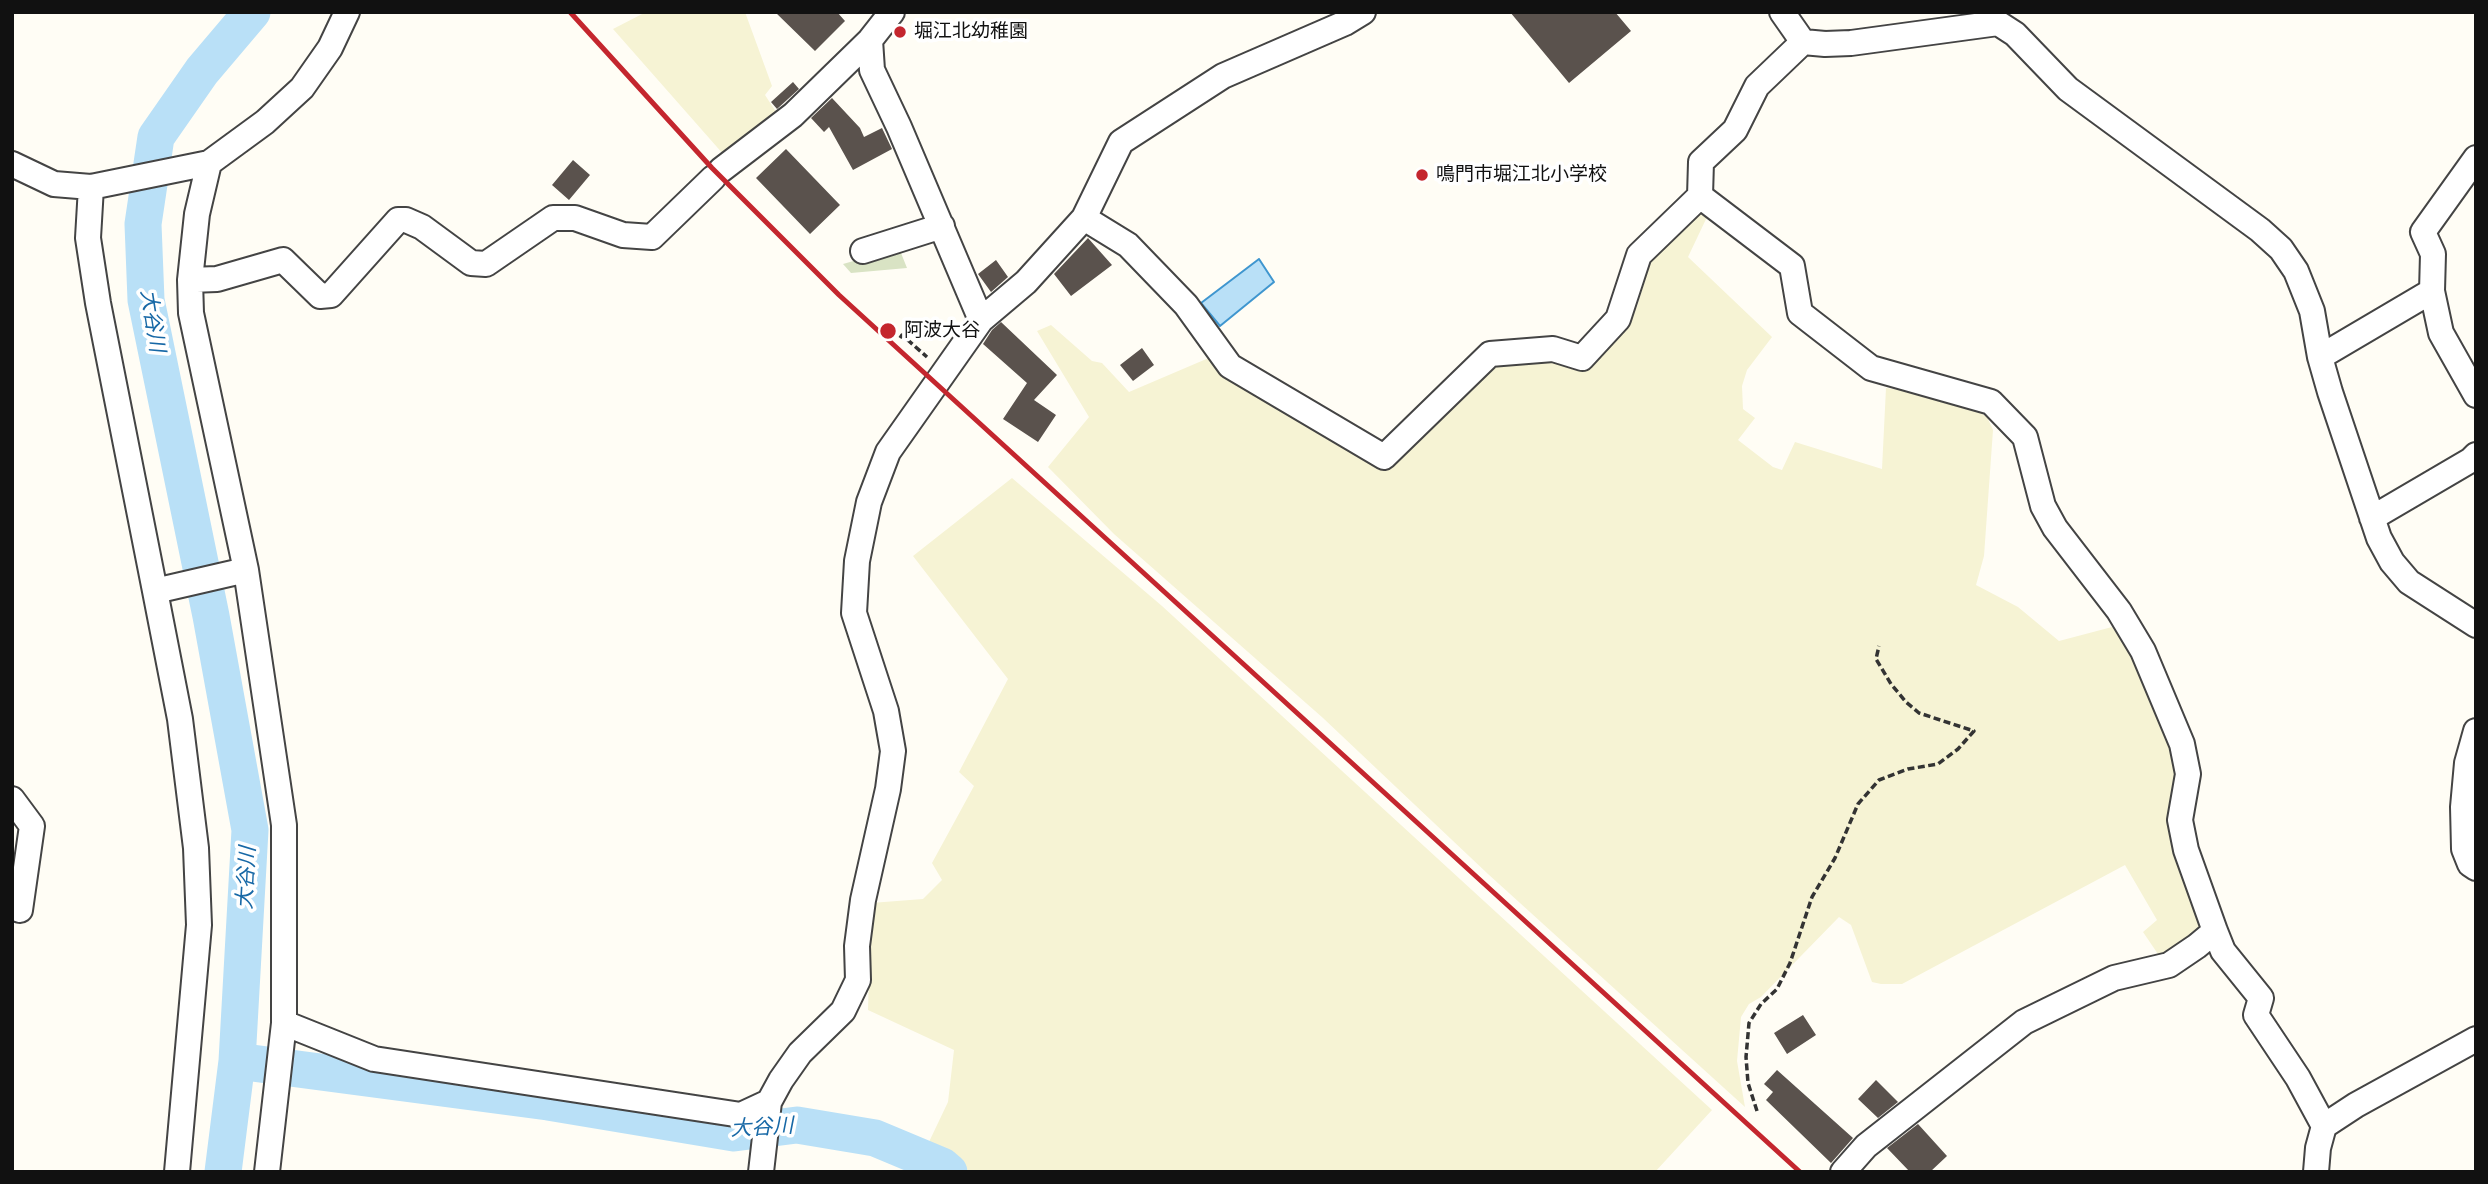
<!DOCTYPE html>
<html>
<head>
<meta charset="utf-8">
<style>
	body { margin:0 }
	#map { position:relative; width:2488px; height:1184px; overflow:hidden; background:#fffdf5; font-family:Bitter,serif }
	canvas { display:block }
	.frame { position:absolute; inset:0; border:14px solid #111; pointer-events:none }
</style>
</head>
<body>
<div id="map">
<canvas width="2488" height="1184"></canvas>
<div class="frame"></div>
</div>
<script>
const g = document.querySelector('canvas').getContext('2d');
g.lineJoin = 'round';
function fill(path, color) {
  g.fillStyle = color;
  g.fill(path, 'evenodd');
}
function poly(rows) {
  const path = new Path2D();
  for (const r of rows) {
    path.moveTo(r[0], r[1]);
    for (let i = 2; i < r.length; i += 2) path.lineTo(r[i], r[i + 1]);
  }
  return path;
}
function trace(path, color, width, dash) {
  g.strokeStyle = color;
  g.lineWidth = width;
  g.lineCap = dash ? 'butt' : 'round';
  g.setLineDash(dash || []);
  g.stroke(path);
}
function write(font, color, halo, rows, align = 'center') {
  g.font = font + ' Bitter,"Noto Sans JP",serif';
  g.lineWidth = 7;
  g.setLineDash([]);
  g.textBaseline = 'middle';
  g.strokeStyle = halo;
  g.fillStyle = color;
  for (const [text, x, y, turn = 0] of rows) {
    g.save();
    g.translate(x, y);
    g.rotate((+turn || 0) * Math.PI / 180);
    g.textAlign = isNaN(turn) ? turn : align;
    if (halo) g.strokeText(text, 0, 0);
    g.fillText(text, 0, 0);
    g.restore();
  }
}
fill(poly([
	[646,12,745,12,772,86,765,95,780,118,724,155,613,29],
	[1698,209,1707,217,1688,257,1772,337,1747,370,1742,386,1743,409,1755,418,1738,440,1773,467,1782,470,1795,442,1882,469,1886,388,1901,390,1975,410,1987,417,1993,430,1984,556,1976,585,2018,607,2059,641,2112,627,2132,656,2174,742,2208,930,2160,957,2143,932,2157,920,2125,865,1902,984,1881,984,1872,982,1851,925,1839,917,1761,997,1749,1004,1741,1017,1737,1061,1745,1107,1488,874,1323,718,1114,534,1048,467,1089,417,1037,331,1051,325,1092,361,1102,363,1129,392,1211,357,1384,463,1490,362,1552,354,1578,365,1597,360,1637,307,1651,259],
	[1012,478,1162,606,1712,1110,1655,1172,971,1172,928,1144,948,1102,954,1050,868,1010,871,903,923,899,942,880,932,863,974,786,959,772,1008,679,913,556]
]), '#f6f3d4');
fill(poly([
	[899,248,907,268,851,273,843,264]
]), '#d9e3c4');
const water = poly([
	[1259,259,1274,282,1220,326,1201,303,1259,259]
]);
fill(water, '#b9e0f7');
trace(water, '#3f96cf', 2);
trace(poly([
	[237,1061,548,1102,734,1133,797,1125,875,1138,942,1166,949,1172],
	[223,1172,237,1061,250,830,211,616,146,300,143,224,156,137,202,71,252,12]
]), '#b9e0f7', 37);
fill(poly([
	[775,12,837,12,845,21,815,51],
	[1510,12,1615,12,1631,31,1569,83],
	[793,82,799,89,777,109,771,102],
	[832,98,860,128,864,137,882,128,892,149,853,170,829,127,824,132,811,118],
	[786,149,840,205,810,234,756,178],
	[573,160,590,175,569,200,552,185],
	[1088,238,1112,265,1071,296,1054,274],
	[996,260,1008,277,991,292,978,274],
	[1001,322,1057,375,1034,400,1056,415,1038,442,1003,419,1027,383,983,344,992,330],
	[1142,348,1154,365,1133,381,1120,365],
	[1803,1015,1816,1035,1787,1054,1774,1033],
	[1777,1070,1853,1138,1831,1163,1766,1100,1773,1092,1764,1084],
	[1876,1080,1898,1102,1878,1118,1858,1099],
	[1918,1124,1947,1156,1930,1172,1910,1172,1887,1148]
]), '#5a524d');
const minor = poly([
	[1782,12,1803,42,1825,44,1851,43,1998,23,2015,34,2068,89,2260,230,2281,249,2296,271,2312,311,2320,357,2330,392,2379,538,2392,562,2409,582,2476,625],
	[870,40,872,70,899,127,981,320],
	[2476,158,2423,232,2433,254,2432,291,2441,333,2476,395],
	[12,164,54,184,91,187],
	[721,170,793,115,870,40,892,12],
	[1700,196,1792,266,1800,313,1871,368,1991,402,2025,437,2043,506,2055,528,2119,611,2143,651,2182,744,2188,774,2180,820,2186,850,2215,931,2223,951,2261,998,2256,1015,2298,1078,2324,1126],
	[1084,218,1128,245,1186,305,1230,366,1384,457,1490,354,1553,349,1582,358,1618,319,1639,255,1700,196,1701,162,1735,130,1757,86,1803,42],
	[863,251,942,226],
	[190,280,217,279,283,260,320,296,331,295,398,220,406,220,422,227,471,263,486,264,553,218,575,218,623,235,652,237,713,178],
	[2320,357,2432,291],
	[2372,518,2471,460,2476,455],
	[155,591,98,303,88,238,91,187,209,163],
	[2476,731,2467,763,2463,807,2464,849,2470,864,2476,868],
	[12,799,32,826,20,910],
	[284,1023,374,1059,741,1115,769,1102],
	[177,1172,199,925,196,848,180,719,155,591,246,570],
	[267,1172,284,1023,284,825,246,570,191,313,190,280,197,214,209,163,265,122,302,88,330,48,347,12],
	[761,1172,769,1102,781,1080,800,1053,843,1011,858,980,857,946,863,900,888,789,893,751,886,711,854,613,857,561,869,502,888,452,981,320,1026,282,1084,218,1121,142,1223,76,1345,23,1363,12],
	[1843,1172,1866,1146,2024,1022,2114,978,2169,965,2197,946,2215,931],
	[2316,1172,2318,1148,2324,1126,2356,1105,2476,1039]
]);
trace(minor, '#444', 28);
trace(poly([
	[900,338,902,335,927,357],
	[1757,1111,1748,1083,1746,1057,1749,1023,1761,1004,1777,989,1790,963,1812,897,1835,858,1858,804,1879,780,1908,769,1938,764,1958,749,1974,731,1919,713,1906,702,1891,684,1876,659,1879,646]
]), '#333', 3.5, [7, 3.5]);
trace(minor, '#fff', 24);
trace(poly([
	[570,12,712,168,839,295,1800,1172]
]), '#c4262e', 5);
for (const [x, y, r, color] of [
	[900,32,7,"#c4262e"],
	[1422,175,7,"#c4262e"],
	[888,331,9,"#c4262e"]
]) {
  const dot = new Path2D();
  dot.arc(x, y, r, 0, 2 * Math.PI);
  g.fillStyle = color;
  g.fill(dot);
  trace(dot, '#fff', 2.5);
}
write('19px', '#111', '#fff', [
	["堀江北幼稚園",914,32],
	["鳴門市堀江北小学校",1436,175],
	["阿波大谷",904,331]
], 'left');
write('italic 21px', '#1768a6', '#fff', [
	["大谷川",152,321,81],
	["大谷川",247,878,-87],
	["大谷川",762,1128,-3]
]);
</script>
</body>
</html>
